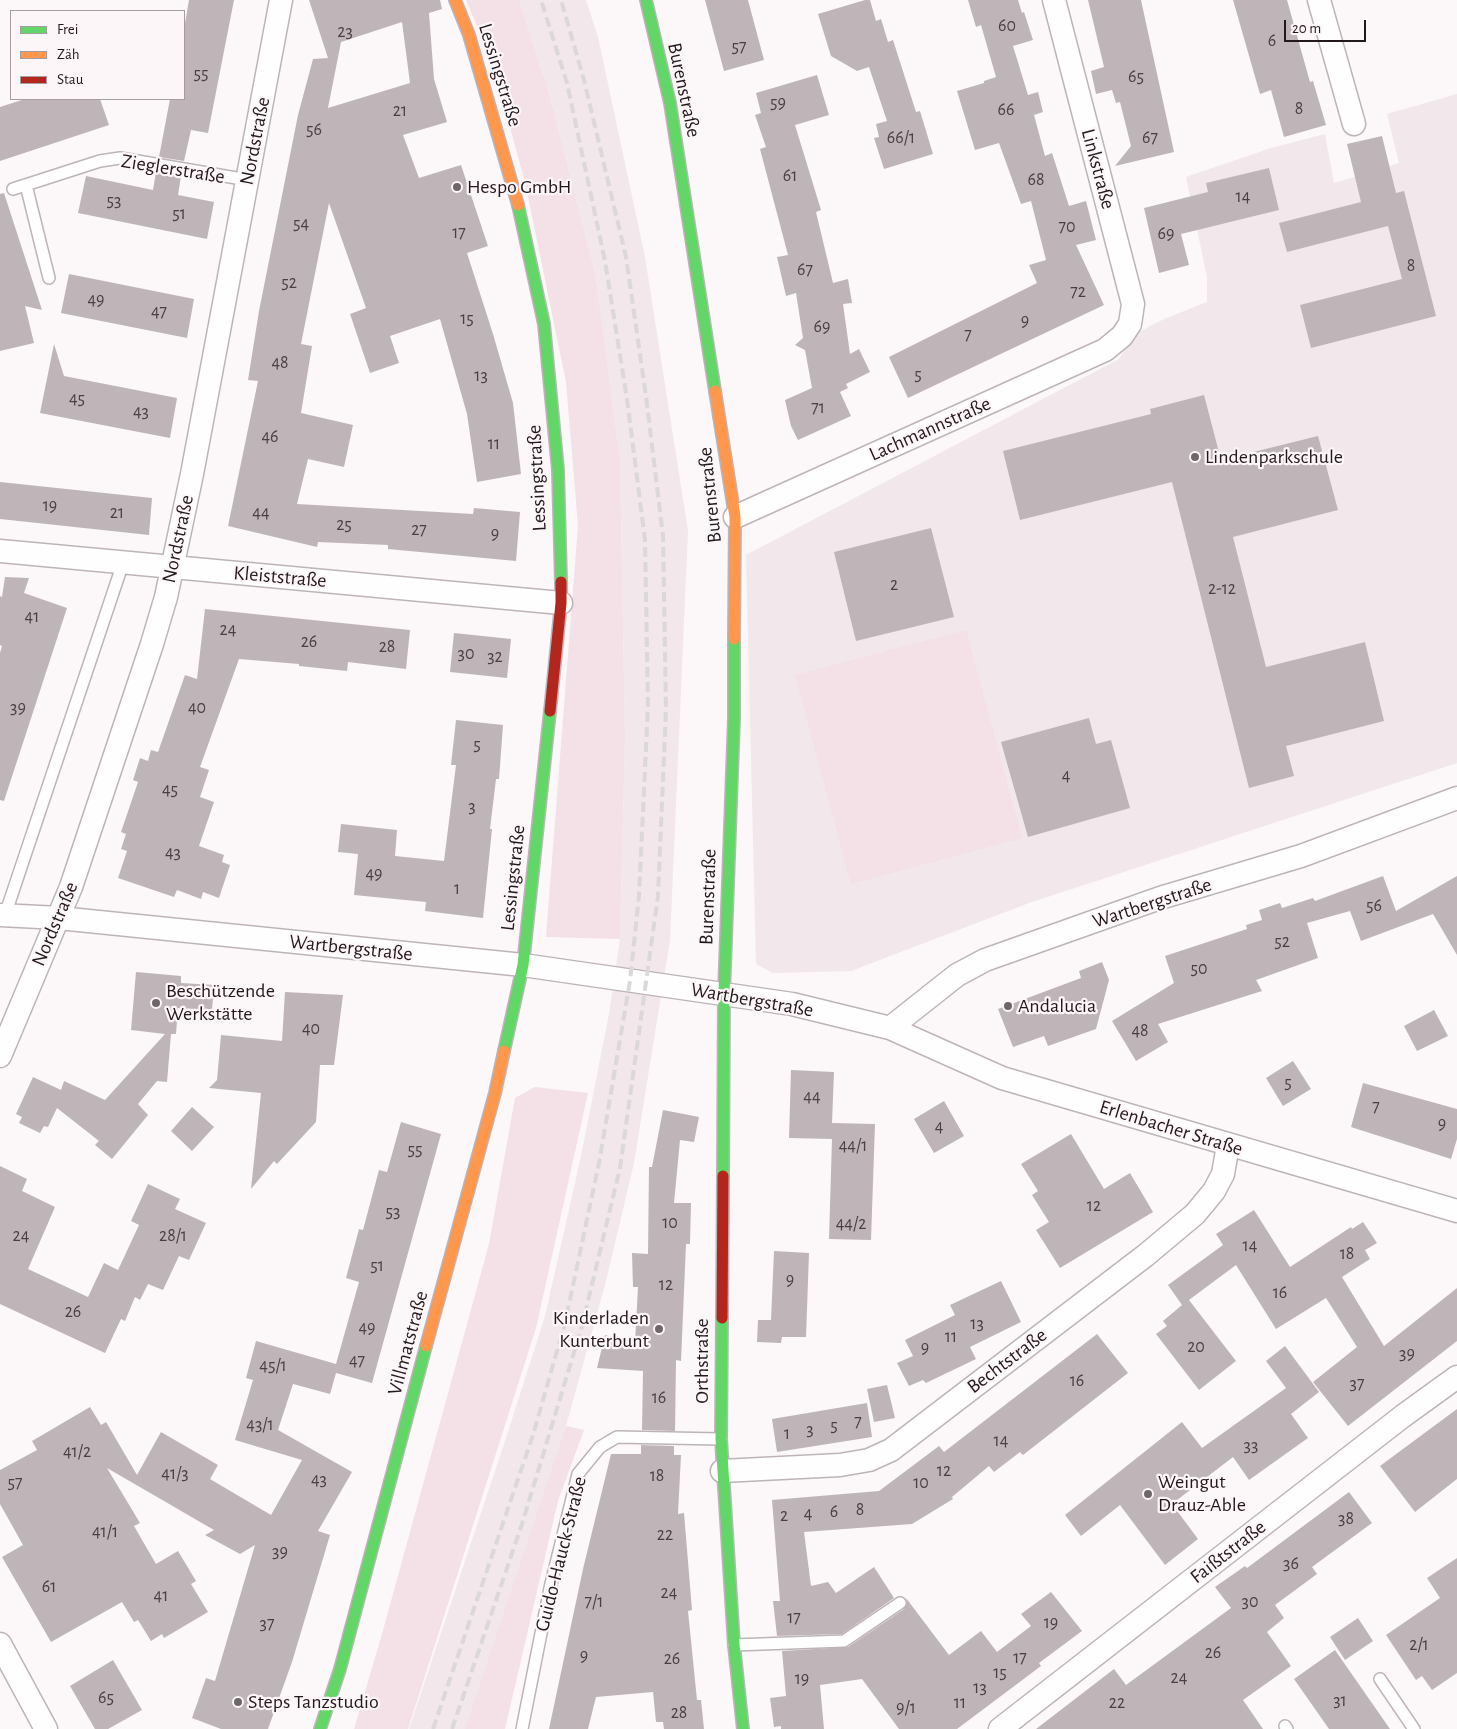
<!DOCTYPE html>
<html>
<head>
<meta charset="utf-8">
<style>
	body { margin:0 }
	#map { position:relative; width:1457px; height:1729px; overflow:hidden; background:#fcf7f9; font-family:"Alegreya Sans",sans-serif }
	canvas { display:block }
	.legend { position:absolute; left:10px; top:10px; width:175px; height:90px; box-sizing:border-box; background:#fdf6f8; border:1px solid #a69da0; margin:0; padding:6px 9px; list-style:none; font-size:15px; color:#23181c }
	.legend li { display:flex; align-items:center; gap:10px; height:25px }
	.legend b { width:25px; border:1px solid #a69da0 }
	.scale { position:absolute; left:1284px; top:20px; width:82px; height:22px; box-sizing:border-box; border:2px solid #23181c; border-top:0; padding-left:6px; font-size:15px; line-height:18px; white-space:nowrap; color:#23181c; -webkit-text-stroke:4px #fdf6f8; paint-order:stroke }
</style>
</head>
<body>
<div id="map">
<canvas width="1457" height="1729"></canvas>
<ul class="legend">
<li><b style="height:6px;background:#63d668"></b>Frei</li>
<li><b style="height:6px;background:#ff974d"></b>Zäh</li>
<li><b style="height:6px;background:#b3261e"></b>Stau</li>
</ul>
<div class="scale">20 m</div>
</div>
<script>
const g = document.querySelector('canvas').getContext('2d');
g.lineJoin = 'round';
function fill(path, color) {
  g.fillStyle = color;
  g.fill(path, 'evenodd');
}
function poly(rows) {
  const path = new Path2D();
  for (const r of rows) {
    path.moveTo(r[0], r[1]);
    for (let i = 2; i < r.length; i += 2) path.lineTo(r[i], r[i + 1]);
  }
  return path;
}
function trace(path, color, width, dash) {
  g.strokeStyle = color;
  g.lineWidth = width;
  g.lineCap = dash ? 'butt' : 'round';
  g.setLineDash(dash || []);
  g.stroke(path);
}
function write(font, color, halo, rows, align = 'center') {
  g.font = font + ' "Alegreya Sans",sans-serif';
  g.lineWidth = 4.5;
  g.setLineDash([]);
  g.textBaseline = 'middle';
  g.strokeStyle = halo;
  g.fillStyle = color;
  for (const [text, x, y, turn = 0] of rows) {
    g.save();
    g.translate(x, y);
    g.rotate((+turn || 0) * Math.PI / 180);
    g.textAlign = isNaN(turn) ? turn : align;
    if (halo) g.strokeText(text, 0, 0);
    g.fillText(text, 0, 0);
    g.restore();
  }
}
fill(poly([
	[519,0,586,0,598,37,645,257,688,531,670,940,634,1163,606,1281,566,1426,489,1669,468,1729,409,1729,506,1438,545,1316,581,1156,609,1014,620,939,625,737,620,459,596,278,550,96],
	[1457,94,1457,763,1029,903,851,971,773,973,756,964,746,555,1119,359,1133,335,1164,319,1207,302,1207,277,1186,177,1271,148,1325,134,1334,183,1399,163,1387,114]
]), '#f2e7eb');
fill(poly([
	[466,0,519,0,550,96,596,278,620,459,625,737,620,939,546,937,578,526,566,382,525,182,492,62],
	[966,630,1022,838,851,884,795,675],
	[535,1087,588,1093,536,1328,408,1729,354,1729,382,1634,489,1244,515,1098],
	[566,1426,584,1430,558,1501,505,1729,465,1729]
]), '#f4e0e7');
fill(poly([
	[189,0,234,0,208,133,191,130,184,161,159,157,170,99,184,99,184,29],
	[309,0,440,0,442,9,429,13,434,79,447,122,403,135,419,178,461,165,488,246,467,253,493,334,513,403,521,474,477,482,467,414,440,319,390,336,399,363,370,373,350,314,366,308,329,203,301,344,312,346,301,413,353,425,344,467,308,459,297,504,473,514,474,508,520,512,516,561,388,549,388,545,318,542,317,547,228,526,258,381,248,380,259,311,298,115,313,59,328,58],
	[402,22,410,83,328,108,341,42],
	[705,0,748,0,764,60,724,71],
	[865,0,870,0,876,21,881,19,888,42,893,40,916,112,920,111,933,154,884,169,874,138,879,137,876,124,887,121,869,67,857,71,831,56,818,14],
	[968,0,1018,0,1022,13,1024,12,1033,40,1013,46,1028,95,1038,92,1043,112,1034,115,1045,156,1052,153,1069,206,1086,201,1096,240,1076,245,1104,305,908,398,889,357,1037,283,1029,265,1046,260,1031,201,1021,204,999,143,975,150,957,91,984,83,984,81,996,77,981,25,976,27],
	[1088,0,1141,0,1174,152,1115,166,1131,146,1120,102,1116,103,1112,90,1096,94,1091,71,1104,67],
	[1233,0,1287,0,1310,82,1313,81,1326,125,1284,137,1271,90,1260,94],
	[817,75,829,115,795,125,821,210,816,212,833,283,848,279,852,303,843,304,850,354,859,349,870,372,846,384,848,388,840,392,851,416,798,440,791,426,785,400,812,388,805,350,795,345,803,338,796,293,786,296,777,257,788,255,760,149,766,147,755,115,761,113,756,93],
	[25,99,100,99,109,125,0,161,0,107],
	[1382,136,1396,193,1404,191,1436,316,1311,348,1300,305,1402,279,1388,226,1287,252,1279,223,1361,202,1347,144],
	[1269,168,1279,210,1181,234,1189,265,1159,273,1144,208,1208,192,1206,183],
	[156,172,181,176,178,195,214,202,207,239,78,213,86,176,153,190],
	[4,193,42,310,25,306,34,343,0,351,0,194],
	[69,274,194,299,187,338,61,313],
	[54,344,64,376,177,398,170,438,40,413],
	[1204,395,1221,460,1318,436,1338,510,1233,537,1266,667,1365,642,1384,721,1286,746,1294,776,1249,788,1172,482,1020,520,1003,451,1151,414,1150,409],
	[0,482,152,498,149,535,0,519],
	[931,528,954,617,856,641,834,552],
	[5,577,29,578,24,593,67,608,4,801,0,800,0,653,2,646,0,645,0,596,2,597],
	[205,609,410,630,406,669,348,662,347,671,299,666,299,664,239,659,200,767,209,770,200,797,214,802,199,846,224,855,222,862,230,865,219,898,203,892,201,899,177,890,174,897,118,878,127,851,121,849,126,834,121,832,138,782,133,780,140,758,148,761,151,750,158,752,185,675,197,679],
	[454,633,511,639,507,678,450,672],
	[1089,718,1096,744,1111,740,1130,808,1028,837,1001,742],
	[456,720,503,725,499,779,496,779,490,829,492,829,483,918,425,911,426,902,354,895,358,854,338,852,341,824,397,830,395,856,444,861,456,765,451,765],
	[1383,876,1396,911,1457,876,1457,955,1433,914,1361,941,1350,911,1307,923,1318,958,1256,980,1262,991,1158,1024,1168,1042,1136,1061,1112,1021,1174,983,1165,956,1247,929,1246,925,1262,920,1259,910,1280,903,1282,908,1313,898,1315,901],
	[1102,962,1109,980,1096,1029,1048,1046,1044,1036,1013,1047,998,1009,1081,978,1079,971],
	[136,972,181,976,181,983,214,985,212,1010,178,1008,176,1034,171,1034,167,1082,157,1081,138,1104,148,1115,112,1159,95,1145,99,1141,57,1108,48,1127,44,1126,40,1133,19,1123,22,1117,16,1114,33,1077,61,1090,64,1081,105,1100,165,1034,131,1030],
	[285,992,343,995,334,1065,320,1065,316,1122,277,1164,274,1161,251,1189,261,1093,209,1088,217,1080,221,1035,282,1041],
	[1434,1010,1448,1036,1417,1051,1404,1026],
	[1293,1061,1311,1089,1283,1106,1266,1078],
	[791,1070,834,1072,832,1123,875,1124,871,1240,829,1239,832,1139,789,1138],
	[1363,1083,1457,1109,1457,1139,1451,1159,1351,1127],
	[944,1101,964,1136,934,1153,914,1119],
	[192,1107,214,1127,192,1151,171,1131],
	[663,1110,699,1117,694,1142,680,1140,674,1203,691,1203,690,1244,686,1244,681,1361,676,1360,675,1431,642,1430,643,1371,597,1368,605,1335,635,1343,638,1287,633,1287,632,1253,648,1254,649,1167,652,1167],
	[401,1122,441,1134,372,1383,336,1373,330,1394,293,1384,278,1430,352,1472,318,1531,330,1535,292,1662,268,1729,221,1729,192,1718,206,1678,215,1681,255,1545,240,1554,205,1535,214,1530,107,1468,140,1523,134,1526,156,1564,178,1551,196,1581,191,1584,208,1612,164,1638,162,1634,151,1641,138,1620,134,1622,122,1602,51,1642,2,1557,23,1545,0,1504,0,1470,37,1450,32,1441,90,1407,101,1425,106,1422,137,1475,161,1432,218,1465,210,1479,271,1515,302,1460,235,1440,253,1380,246,1378,256,1341,336,1364,359,1282,346,1278,359,1229,363,1230,379,1170,387,1172],
	[1071,1134,1104,1189,1130,1173,1153,1212,1060,1268,1036,1230,1049,1222,1032,1195,1038,1191,1021,1164],
	[0,1166,27,1179,22,1191,55,1207,28,1269,88,1297,104,1263,118,1270,139,1225,131,1221,148,1184,180,1199,175,1209,206,1223,189,1260,179,1256,163,1290,148,1284,140,1300,135,1297,125,1321,121,1319,105,1353,0,1304],
	[1254,1210,1290,1267,1351,1227,1352,1229,1363,1222,1377,1243,1365,1250,1370,1259,1342,1277,1384,1346,1457,1288,1457,1341,1348,1426,1313,1382,1357,1347,1326,1298,1276,1329,1236,1265,1189,1300,1236,1361,1199,1390,1156,1334,1167,1326,1163,1321,1182,1305,1168,1285,1223,1245,1216,1234],
	[774,1251,809,1253,806,1337,782,1337,781,1343,757,1342,758,1320,771,1320],
	[1001,1281,1021,1322,970,1347,976,1359,926,1383,923,1380,909,1386,897,1363,913,1356,905,1340,955,1315,950,1305],
	[1097,1334,1128,1373,1023,1455,1020,1452,994,1472,989,1466,952,1497,953,1499,912,1524,804,1532,811,1586,828,1582,836,1593,874,1567,894,1598,842,1634,777,1636,773,1601,780,1601,772,1500,879,1491,939,1446,944,1452],
	[1285,1346,1319,1392,1291,1414,1308,1438,1249,1480,1233,1457,1172,1504,1198,1539,1165,1565,1120,1505,1081,1536,1065,1515,1182,1422,1202,1448,1286,1388,1266,1361],
	[887,1385,895,1418,874,1422,867,1389],
	[867,1403,872,1437,777,1452,772,1419],
	[1457,1409,1457,1479,1415,1512,1380,1466],
	[641,1445,674,1446,674,1455,681,1455,678,1514,684,1513,692,1610,688,1611,697,1700,701,1700,704,1729,664,1729,663,1722,656,1722,653,1692,596,1697,588,1729,549,1729,583,1569,611,1454,641,1454],
	[1349,1492,1372,1523,1312,1567,1317,1574,1275,1605,1284,1618,1267,1632,1291,1666,1243,1700,1263,1729,1036,1729,1114,1669,1126,1685,1231,1608,1215,1587,1245,1566,1247,1568],
	[1457,1558,1457,1673,1432,1690,1422,1676,1416,1680,1386,1635,1440,1598,1427,1578],
	[1051,1592,1082,1631,1039,1663,1041,1666,957,1729,899,1729,862,1679,820,1685,824,1729,781,1729,781,1726,774,1727,770,1698,786,1696,782,1651,848,1647,904,1609,907,1603,906,1598,949,1655,981,1631,997,1652,1031,1626,1021,1614],
	[1358,1618,1373,1641,1345,1660,1330,1637],
	[1335,1650,1390,1729,1329,1729,1294,1679],
	[113,1660,142,1710,108,1729,95,1729,70,1686]
]), '#bfb5b9');
const lane = poly([
	[26,185,49,278],
	[13,189,100,161,120,158,248,180],
	[5,915,123,563],
	[734,1645,844,1641,900,1603],
	[1380,1679,1414,1729],
	[1285,1726,1287,1729],
	[522,1729,550,1588,578,1474,600,1447,617,1437,721,1439]
]);
const street = poly([
	[1319,0,1354,124],
	[735,517,1105,350,1122,336,1130,324,1133,304,1054,0],
	[0,551,561,603],
	[0,915,59,918,523,965,792,1004,890,1028,1002,1078,1457,1211],
	[890,1028,957,975,985,960,1160,898,1301,856,1457,798],
	[0,1056,71,887,152,644,166,597,192,474,281,0],
	[722,1471,840,1465,869,1460,891,1450,1146,1255,1195,1214,1214,1191,1223,1174,1228,1145],
	[0,1644,46,1729],
	[1000,1729,1403,1416,1457,1377]
]);
const fast = poly([
	[646,0,670,103,715,391],
	[518,205,544,324,558,470,561,582],
	[504,1051,523,965,550,711],
	[723,1176,724,993,734,718,734,639],
	[722,1318,721,1439,734,1645,743,1729],
	[320,1729,340,1669,426,1346]
]);
const slow = poly([
	[455,0,469,35,518,205],
	[715,391,735,517,734,639],
	[426,1346,495,1093,504,1051]
]);
const jam = poly([
	[550,711,561,603,561,582],
	[722,1318,723,1176]
]);
trace(lane, '#bdb4b8', 14);
trace(street, '#bdb4b8', 25);
trace(fast, '#bdb4b8', 14);
trace(slow, '#bdb4b8', 14);
trace(jam, '#bdb4b8', 14);
trace(lane, '#fffefe', 11);
trace(street, '#fffefe', 22);
trace(fast, '#63d668', 11);
trace(slow, '#ff974d', 11);
trace(jam, '#b3261e', 11);
trace(poly([
	[433,1729,533,1435,565,1323,599,1163,630,981,639,896,648,705,645,540,627,399,605,261,567,83,541,0],
	[452,1729,522,1524,582,1326,620,1168,658,896,666,709,663,536,646,396,626,257,584,80,561,0]
]), '#dad8d9', 4, [10, 5]);
for (const [x, y, r, color] of [
	[457,187,5,"#6f6669"],
	[1195,457,5,"#6f6669"],
	[156,1003,5,"#6f6669"],
	[1008,1006,5,"#6f6669"],
	[659,1329,5,"#6f6669"],
	[1148,1494,5,"#6f6669"],
	[238,1702,5,"#6f6669"]
]) {
  const dot = new Path2D();
  dot.arc(x, y, r, 0, 2 * Math.PI);
  g.fillStyle = color;
  g.fill(dot);
  trace(dot, '#fdf6f8', 2);
}
write('18px', '#4a3f43', null, [
	["60",1007,26],
	["23",345,32],
	["6",1272,41],
	["57",739,47],
	["55",201,74],
	["65",1136,77],
	["59",778,103],
	["8",1299,109],
	["66",1006,110],
	["21",400,111],
	["56",314,130],
	["66/1",901,138],
	["67",1150,138],
	["61",790,176],
	["68",1036,180],
	["14",1243,197],
	["53",114,201],
	["51",179,214],
	["54",301,224],
	["70",1067,227],
	["17",459,233],
	["69",1166,234],
	["8",1411,266],
	["67",805,270],
	["52",289,283],
	["72",1078,292],
	["49",96,300],
	["47",159,312],
	["15",467,319],
	["9",1025,321],
	["69",822,327],
	["7",968,335],
	["48",280,363],
	["5",918,375],
	["13",481,376],
	["45",77,399],
	["71",818,408],
	["43",141,412],
	["46",270,437],
	["11",494,444],
	["19",50,506],
	["21",117,513],
	["44",261,513],
	["25",344,525],
	["27",419,530],
	["9",495,534],
	["2",894,585],
	["2-12",1222,589],
	["41",32,617],
	["24",228,630],
	["26",309,642],
	["28",387,647],
	["30",466,654],
	["32",495,657],
	["39",18,708],
	["40",197,708],
	["5",477,745],
	["4",1066,776],
	["45",170,790],
	["3",472,807],
	["43",173,853],
	["49",374,874],
	["1",457,889],
	["56",1374,906],
	["52",1282,942],
	["50",1199,969],
	["40",311,1029],
	["48",1140,1031],
	["5",1288,1083],
	["44",812,1097],
	["7",1376,1107],
	["9",1442,1124],
	["4",939,1127],
	["44/1",853,1146],
	["55",415,1150],
	["12",1094,1206],
	["53",393,1212],
	["10",670,1223],
	["44/2",851,1224],
	["24",21,1236],
	["28/1",173,1236],
	["14",1250,1246],
	["18",1347,1254],
	["51",377,1266],
	["9",790,1280],
	["12",666,1285],
	["16",1280,1293],
	["26",73,1312],
	["13",977,1324],
	["49",367,1328],
	["11",951,1337],
	["20",1196,1347],
	["9",925,1348],
	["39",1407,1354],
	["47",357,1361],
	["45/1",273,1366],
	["16",1077,1381],
	["37",1357,1384],
	["16",659,1398],
	["7",858,1422],
	["43/1",260,1425],
	["5",834,1426],
	["3",810,1430],
	["1",787,1434],
	["14",1001,1441],
	["33",1251,1446],
	["41/2",77,1452],
	["12",944,1471],
	["41/3",175,1474],
	["18",657,1476],
	["43",319,1480],
	["57",15,1483],
	["10",921,1483],
	["8",860,1510],
	["6",834,1512],
	["4",808,1514],
	["2",784,1516],
	["38",1346,1519],
	["41/1",105,1532],
	["22",665,1535],
	["39",280,1552],
	["36",1291,1564],
	["61",49,1587],
	["24",669,1593],
	["41",161,1596],
	["7/1",594,1602],
	["30",1250,1602],
	["17",794,1618],
	["19",1051,1623],
	["37",267,1624],
	["2/1",1419,1645],
	["26",1213,1653],
	["9",584,1656],
	["17",1020,1658],
	["26",672,1659],
	["15",1000,1673],
	["24",1179,1678],
	["19",802,1679],
	["13",980,1688],
	["65",106,1698],
	["31",1340,1701],
	["11",960,1703],
	["22",1117,1703],
	["9/1",906,1708],
	["28",679,1713]
]);
write('20px', '#23181c', '#fdf6f8', [
	["Lessingstraße",500,75,73],
	["Burenstraße",684,90,78],
	["Nordstraße",255,141,-79],
	["Zieglerstraße",173,169,9],
	["Linkstraße",1098,169,75],
	["Lachmannstraße",930,429,-24],
	["Lessingstraße",537,478,-93],
	["Burenstraße",710,495,-96],
	["Nordstraße",178,539,-78],
	["Kleiststraße",280,577,5],
	["Lessingstraße",513,878,-84],
	["Burenstraße",708,897,-88],
	["Wartbergstraße",1152,903,-18],
	["Nordstraße",55,924,-67],
	["Wartbergstraße",351,948,6],
	["Wartbergstraße",752,1000,10],
	["Erlenbacher Straße",1171,1128,17],
	["Villmatstraße",408,1343,-75],
	["Orthstraße",702,1361,-90],
	["Bechtstraße",1007,1361,-37],
	["Faißtstraße",1228,1552,-38],
	["Guido-Hauck-Straße",561,1554,-76]
]);
write('20px', '#23181c', '#fdf6f8', [
	["Hespo GmbH",467,187],
	["Lindenparkschule",1205,457],
	["Beschützende",166,991],
	["Werkstätte",166,1014],
	["Andalucia",1018,1006],
	["Kinderladen",649,1318,"right"],
	["Kunterbunt",649,1341,"right"],
	["Weingut",1158,1482],
	["Drauz-Able",1158,1505],
	["Steps Tanzstudio",248,1702]
], 'left');
</script>
</body>
</html>
